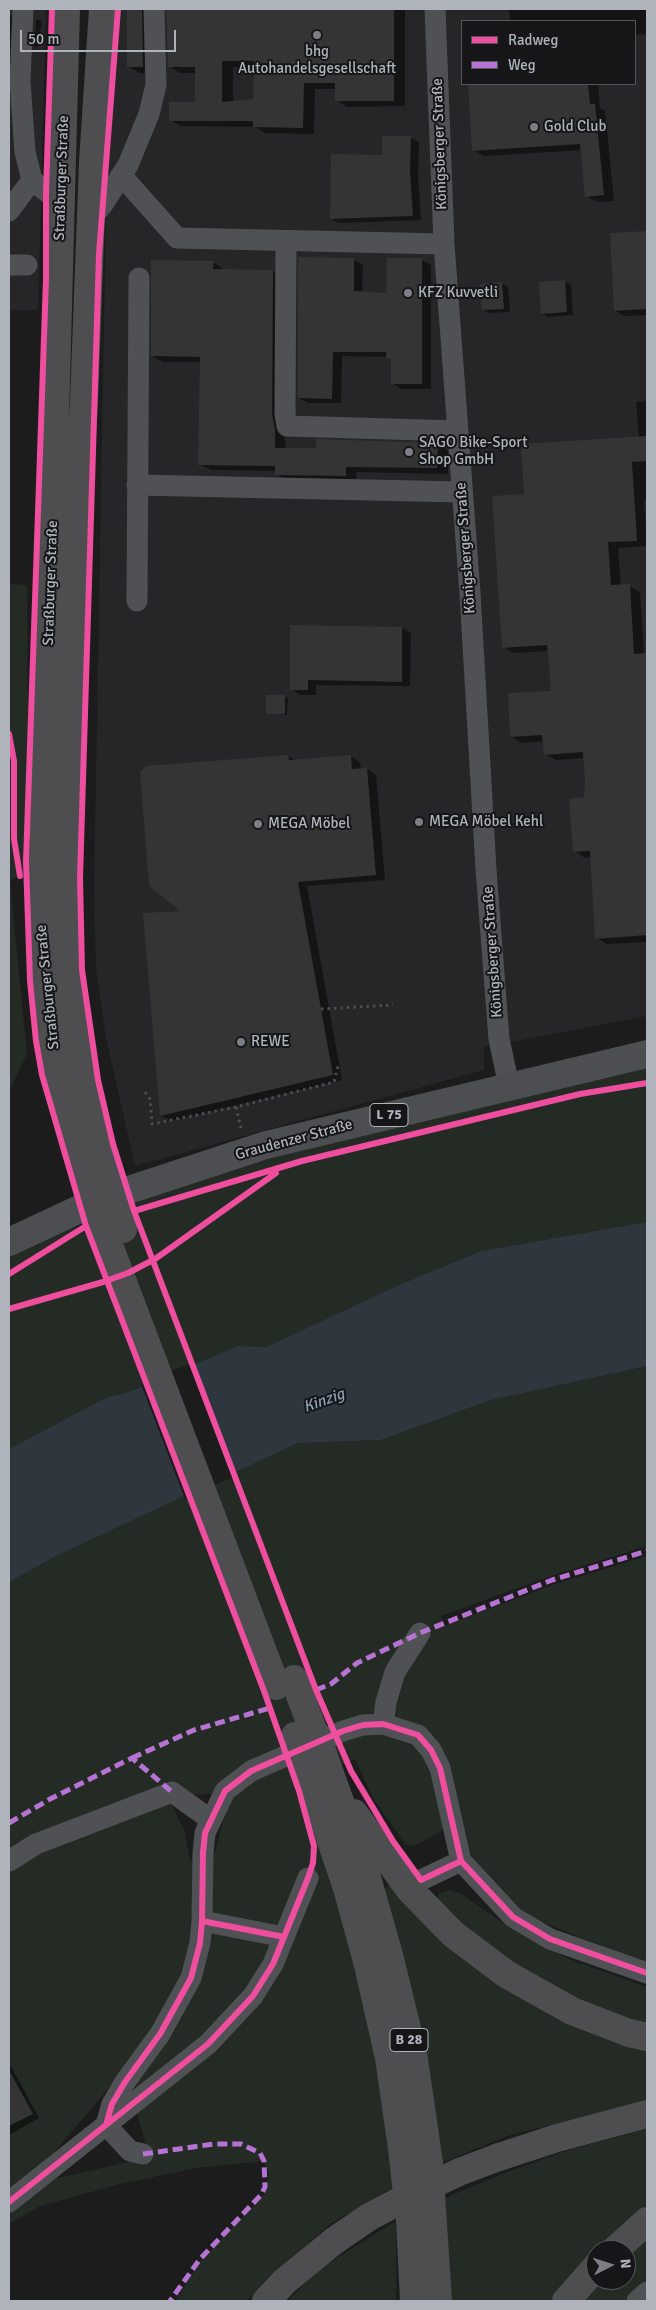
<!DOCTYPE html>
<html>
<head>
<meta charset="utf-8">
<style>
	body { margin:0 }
	#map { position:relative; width:656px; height:2310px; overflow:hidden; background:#1c1c1c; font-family:Signika,sans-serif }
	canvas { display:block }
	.frame { position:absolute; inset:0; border:10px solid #aeb3bc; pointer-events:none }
	.legend { position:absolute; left:461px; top:20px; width:175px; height:65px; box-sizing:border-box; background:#161618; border:1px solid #53555a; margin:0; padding:6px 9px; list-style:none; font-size:15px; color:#aeb3bc }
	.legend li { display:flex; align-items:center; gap:10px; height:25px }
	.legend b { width:25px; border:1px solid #53555a }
	.north { position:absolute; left:586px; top:2240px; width:50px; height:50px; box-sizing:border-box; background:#161618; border:1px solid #53555a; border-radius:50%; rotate:85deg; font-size:14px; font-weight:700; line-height:20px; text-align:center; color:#aeb3bc }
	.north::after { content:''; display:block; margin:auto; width:18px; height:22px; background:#7b7e84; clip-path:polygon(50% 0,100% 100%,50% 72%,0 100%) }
	.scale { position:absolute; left:20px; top:30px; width:156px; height:22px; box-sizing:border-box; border:2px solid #aeb3bc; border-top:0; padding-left:6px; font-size:15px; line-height:18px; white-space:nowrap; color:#aeb3bc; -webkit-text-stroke:4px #161618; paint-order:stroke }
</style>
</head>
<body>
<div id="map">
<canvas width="656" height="2310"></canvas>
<div class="frame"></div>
<ul class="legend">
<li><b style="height:6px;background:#ef4d9e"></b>Radweg</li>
<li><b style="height:6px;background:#b673d3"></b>Weg</li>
</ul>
<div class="north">N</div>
<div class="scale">50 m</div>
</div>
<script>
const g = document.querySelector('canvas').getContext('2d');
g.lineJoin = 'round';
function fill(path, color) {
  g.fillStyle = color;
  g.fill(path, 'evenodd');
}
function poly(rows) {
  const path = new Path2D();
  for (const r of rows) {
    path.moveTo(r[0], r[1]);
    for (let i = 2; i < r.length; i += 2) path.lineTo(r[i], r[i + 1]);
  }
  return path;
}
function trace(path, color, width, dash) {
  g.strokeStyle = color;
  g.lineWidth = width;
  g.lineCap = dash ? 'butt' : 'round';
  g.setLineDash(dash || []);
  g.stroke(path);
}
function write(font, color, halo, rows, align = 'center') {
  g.font = font + ' Signika,sans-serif';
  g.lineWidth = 4;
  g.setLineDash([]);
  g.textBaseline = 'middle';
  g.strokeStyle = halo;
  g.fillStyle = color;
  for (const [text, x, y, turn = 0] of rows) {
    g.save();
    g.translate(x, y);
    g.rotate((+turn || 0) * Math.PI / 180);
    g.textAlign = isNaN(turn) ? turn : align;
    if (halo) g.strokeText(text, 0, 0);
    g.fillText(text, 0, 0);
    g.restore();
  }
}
fill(poly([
	[9,9,46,9,38,310,9,310],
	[119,9,647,9,647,1016,484,1047,484,1070,135,1166,106,1038,96,968,94,890,106,209],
	[462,21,635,21,635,84,462,84]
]), '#262628');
fill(poly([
	[9,584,27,585,29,869,10,881,27,1054,9,1091],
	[647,1065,647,1222,481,1251,399,1285,266,1347,238,1346,126,1393,107,1397,9,1449,9,1254,56,1230,75,1228,140,1200,267,1158],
	[647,1366,647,1546,551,1576,441,1616,444,1626,555,1584,647,1556,647,1964,537,1920,505,1898,481,1873,466,1846,445,1829,414,1846,405,1844,373,1798,355,1759,293,1787,313,1836,322,1849,363,1991,375,2049,395,2186,329,2225,264,2282,247,2301,175,2301,201,2261,264,2195,269,2173,264,2161,197,2168,120,2184,40,2206,9,2224,9,1582,56,1556,298,1443,381,1440,491,1400],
	[165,1792,197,1795,217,1793,227,1805,215,1853,190,1861,185,1832],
	[118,2077,137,2113,146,2145,141,2159,33,2184,56,2150],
	[390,1884,433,1932,490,1980,553,2015,647,2050,647,2101,507,2136,439,2164,382,1891],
	[449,1890,460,1893,502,1922,566,1958,647,1987,647,2028,582,2005,526,1974,435,1903,439,1893],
	[647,2129,647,2205,596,2250,554,2301,449,2301,445,2198,507,2172,569,2150],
	[396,2221,396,2301,288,2301,315,2272],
	[647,2235,647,2290,635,2301,582,2301,600,2280,626,2280,626,2253]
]), '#242b25');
fill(poly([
	[647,1222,647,1366,491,1400,381,1440,298,1443,56,1556,9,1582,9,1449,107,1397,126,1393,238,1346,266,1347,399,1285,481,1251]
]), '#2f373e');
fill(poly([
	[194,1362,237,1475,185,1499,141,1384]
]), '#1c1c1c');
fill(poly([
	[128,9,156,9,154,73,139,73,128,66],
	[168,9,405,9,405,106,347,107,336,100,336,89,315,89,314,134,265,133,255,127,181,126,170,120,196,103,196,73,180,73,169,66],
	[233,67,255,67,255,100,233,102],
	[509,9,647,9,647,34,635,35,635,21,510,21],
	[9,15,19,21,18,50,9,104],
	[36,19,42,21,37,48,35,47],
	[469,84,598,84,600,108,605,111,614,201,597,202,586,196,582,150,484,156,473,150],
	[411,138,419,142,418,176,421,220,339,223,331,219,383,156],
	[647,232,647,315,625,316,615,311,611,235],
	[354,260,363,265,362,293,387,294,422,260,431,265,431,389,401,389,392,383,392,360,388,357,342,356,341,403,308,403,299,398],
	[213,262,224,270,273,271,284,277,283,421,286,449,437,444,448,451,448,474,356,472,357,482,288,481,276,474,276,471,211,470,200,464,201,362,163,362,152,356],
	[565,282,571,285,573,315,548,317,542,314],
	[502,284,508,287,510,312,489,313,483,309],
	[647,401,647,499,644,499,647,546,618,548,621,586,629,586,640,592,644,654,647,654,647,942,607,944,597,938,591,857,585,858,574,851,585,799,586,783,585,758,556,760,545,754,544,741,522,743,512,737,552,692,549,651,514,653,503,647,526,495,639,438,636,402],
	[292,626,402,628,411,633,410,686,316,685,316,695,300,695,291,689],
	[285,696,288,698,287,715,267,713],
	[288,756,297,761,350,756,360,762,361,770,367,769,376,775,385,880,307,886,342,1080,171,1121,161,1115,184,912],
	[9,2066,12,2068,39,2118,9,2135]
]), '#0007');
fill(poly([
	[127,9,142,9,143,67,127,67],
	[166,9,394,9,394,101,335,101,335,83,304,83,303,128,253,127,253,121,169,121,169,102,195,102,195,67,168,67],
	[222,61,254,61,253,99,222,102],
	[468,84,588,84,590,104,595,104,604,195,585,197,580,144,472,151],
	[382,136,411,136,410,171,413,216,330,219,331,154,382,155],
	[647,231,647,309,614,311,610,233],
	[298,257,354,258,354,291,386,293,387,258,422,258,422,384,391,384,391,359,386,358,386,352,333,352,332,399,298,398],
	[151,260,214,261,213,269,273,270,272,414,275,430,275,448,316,448,316,439,438,443,437,468,346,467,346,476,275,475,275,466,198,465,200,357,151,356],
	[565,280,567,312,541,314,539,282],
	[502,282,504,309,482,310,480,284],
	[647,436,647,461,632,462,637,541,608,542,611,585,630,584,634,654,647,653,647,935,595,939,590,851,573,852,569,799,584,797,585,783,583,752,544,755,542,735,510,737,508,693,551,691,547,645,502,648,492,496,524,494,521,444],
	[290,625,402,627,402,682,308,680,308,690,290,690],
	[266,695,285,695,285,714,266,714],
	[288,755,289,760,351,755,352,769,367,768,376,875,298,882,333,1075,160,1116,143,913,180,911,149,886,140,772,146,766],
	[9,2070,33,2114,9,2126]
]), '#343434');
trace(poly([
	[321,1009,393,1005],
	[145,1092,150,1099,152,1124,236,1107,334,1082,338,1066],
	[236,1107,241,1128]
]), '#4c4d50', 3, [2.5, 4]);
trace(poly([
	[23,9,20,81,25,152,32,180,61,203],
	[435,9,444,244,470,593,486,869,499,1039,509,1086],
	[121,175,177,238,444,244],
	[9,211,32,180],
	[90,220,103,204,128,165,149,114,156,85,154,9],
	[286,241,285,414,287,426,458,431],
	[9,265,27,265],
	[137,485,462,492],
	[137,601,139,278],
	[383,1724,386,1702,395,1672,420,1633],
	[9,1861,36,1844,172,1792,211,1820],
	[410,1890,421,1880,461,1861],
	[202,1921,284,1937],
	[106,2125,112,2104,125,2082,160,2034,191,1978,200,1943,202,1921,203,1853,205,1833,225,1791,251,1771,343,1731,363,1725,383,1724,418,1735,431,1750,440,1768,461,1861,513,1917,550,1939,647,1973],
	[106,2125,130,2151,143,2154],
	[9,2202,208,2044,253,1996,273,1964,308,1878],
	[637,2301,647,2292]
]), '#505155', 21);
trace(poly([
	[9,1242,101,1199,266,1145,647,1054]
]), '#4d4e51', 28);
trace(poly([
	[66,9,41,937,52,1043,65,1105,80,1153],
	[97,1147,77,1048,67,982,65,952,77,522,84,401,93,162,103,9],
	[294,1679,313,1730],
	[323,1754,366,1874,389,1955,413,2053,429,2163,438,2301],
	[304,1761,347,1888,368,1965,389,2058,402,2148,410,2220,414,2301],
	[354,1813,410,1890,453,1934,506,1974,572,2011,629,2033,647,2037],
	[499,2157,557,2138,647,2114],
	[615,2250,647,2221],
	[266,2301,285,2281,334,2241],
	[566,2301,596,2267]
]), '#4e4e51', 28);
trace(poly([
	[98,1150,123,1229],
	[80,1153,107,1240,276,1686],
	[313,1730,323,1754],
	[295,1736,304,1761],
	[334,2241,369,2217,403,2199,459,2172,499,2157]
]), '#4e4e51', 28);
trace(poly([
	[316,1690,331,1684,357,1663,420,1633,552,1580,647,1551],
	[132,1758,194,1730,270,1708],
	[9,1823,50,1799,132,1758,172,1792],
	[143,2154,214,2144,241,2144,260,2153,264,2161,265,2187,261,2195,200,2259,170,2301]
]), '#b673d3', 5, [10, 5]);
trace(poly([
	[118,9,99,254,80,878,82,970,98,1080,113,1144,134,1211,316,1690,351,1771,393,1841,421,1880,461,1861],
	[9,734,14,761,14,839,20,876],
	[134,1211,302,1161,580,1094,647,1083],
	[9,1274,86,1226],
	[9,1309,103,1282,128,1273,155,1259,276,1173],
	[202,1921,284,1937],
	[106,2125,112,2104,125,2082,160,2034,191,1978,200,1943,202,1921,203,1853,205,1833,225,1791,251,1771,343,1731,363,1725,383,1724,418,1735,431,1750,440,1768,461,1861,513,1917,550,1939,647,1973],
	[9,2202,208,2044,253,1996,273,1964,284,1937,308,1878,313,1863,314,1846,299,1791,264,1691,86,1226,42,1075,36,1041,30,981,26,862,46,279,46,192,52,9]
]), '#ef4d9e', 6);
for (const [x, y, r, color] of [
	[317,35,5,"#7b7e84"],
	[534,127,5,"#7b7e84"],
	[408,293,5,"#7b7e84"],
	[409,452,5,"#7b7e84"],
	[419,822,5,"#7b7e84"],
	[258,824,5,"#7b7e84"],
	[241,1042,5,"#7b7e84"]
]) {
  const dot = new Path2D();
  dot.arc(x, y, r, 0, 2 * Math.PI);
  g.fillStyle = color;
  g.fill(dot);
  trace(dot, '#161618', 2);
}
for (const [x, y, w] of [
	[389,1115,38],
	[409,2040,38]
]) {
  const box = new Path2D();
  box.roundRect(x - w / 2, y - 11.5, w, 23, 4);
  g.fillStyle = '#161618';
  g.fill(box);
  trace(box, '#aeb3bc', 1);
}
write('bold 14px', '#aeb3bc', null, [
	["L 75",389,1115],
	["B 28",409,2040]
]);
write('15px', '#aeb3bc', '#161618', [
	["bhg",317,52,"center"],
	["Autohandelsgesellschaft",317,69,"center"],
	["Gold Club",544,127],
	["KFZ Kuvvetli",418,293],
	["SAGO Bike-Sport",419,443],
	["Shop GmbH",419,460],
	["MEGA Möbel Kehl",429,822],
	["MEGA Möbel",268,824],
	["REWE",251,1042]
], 'left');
write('15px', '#aeb3bc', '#161618', [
	["Königsberger Straße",440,144,-92],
	["Straßburger Straße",62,178,-88],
	["Königsberger Straße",466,548,-94],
	["Straßburger Straße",51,583,-88],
	["Königsberger Straße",493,952,-94],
	["Straßburger Straße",48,987,-96],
	["Graudenzer Straße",294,1140,-15]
]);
write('italic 16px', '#88a0b4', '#161618', [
	["Kinzig",324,1401,-20]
]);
</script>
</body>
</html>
